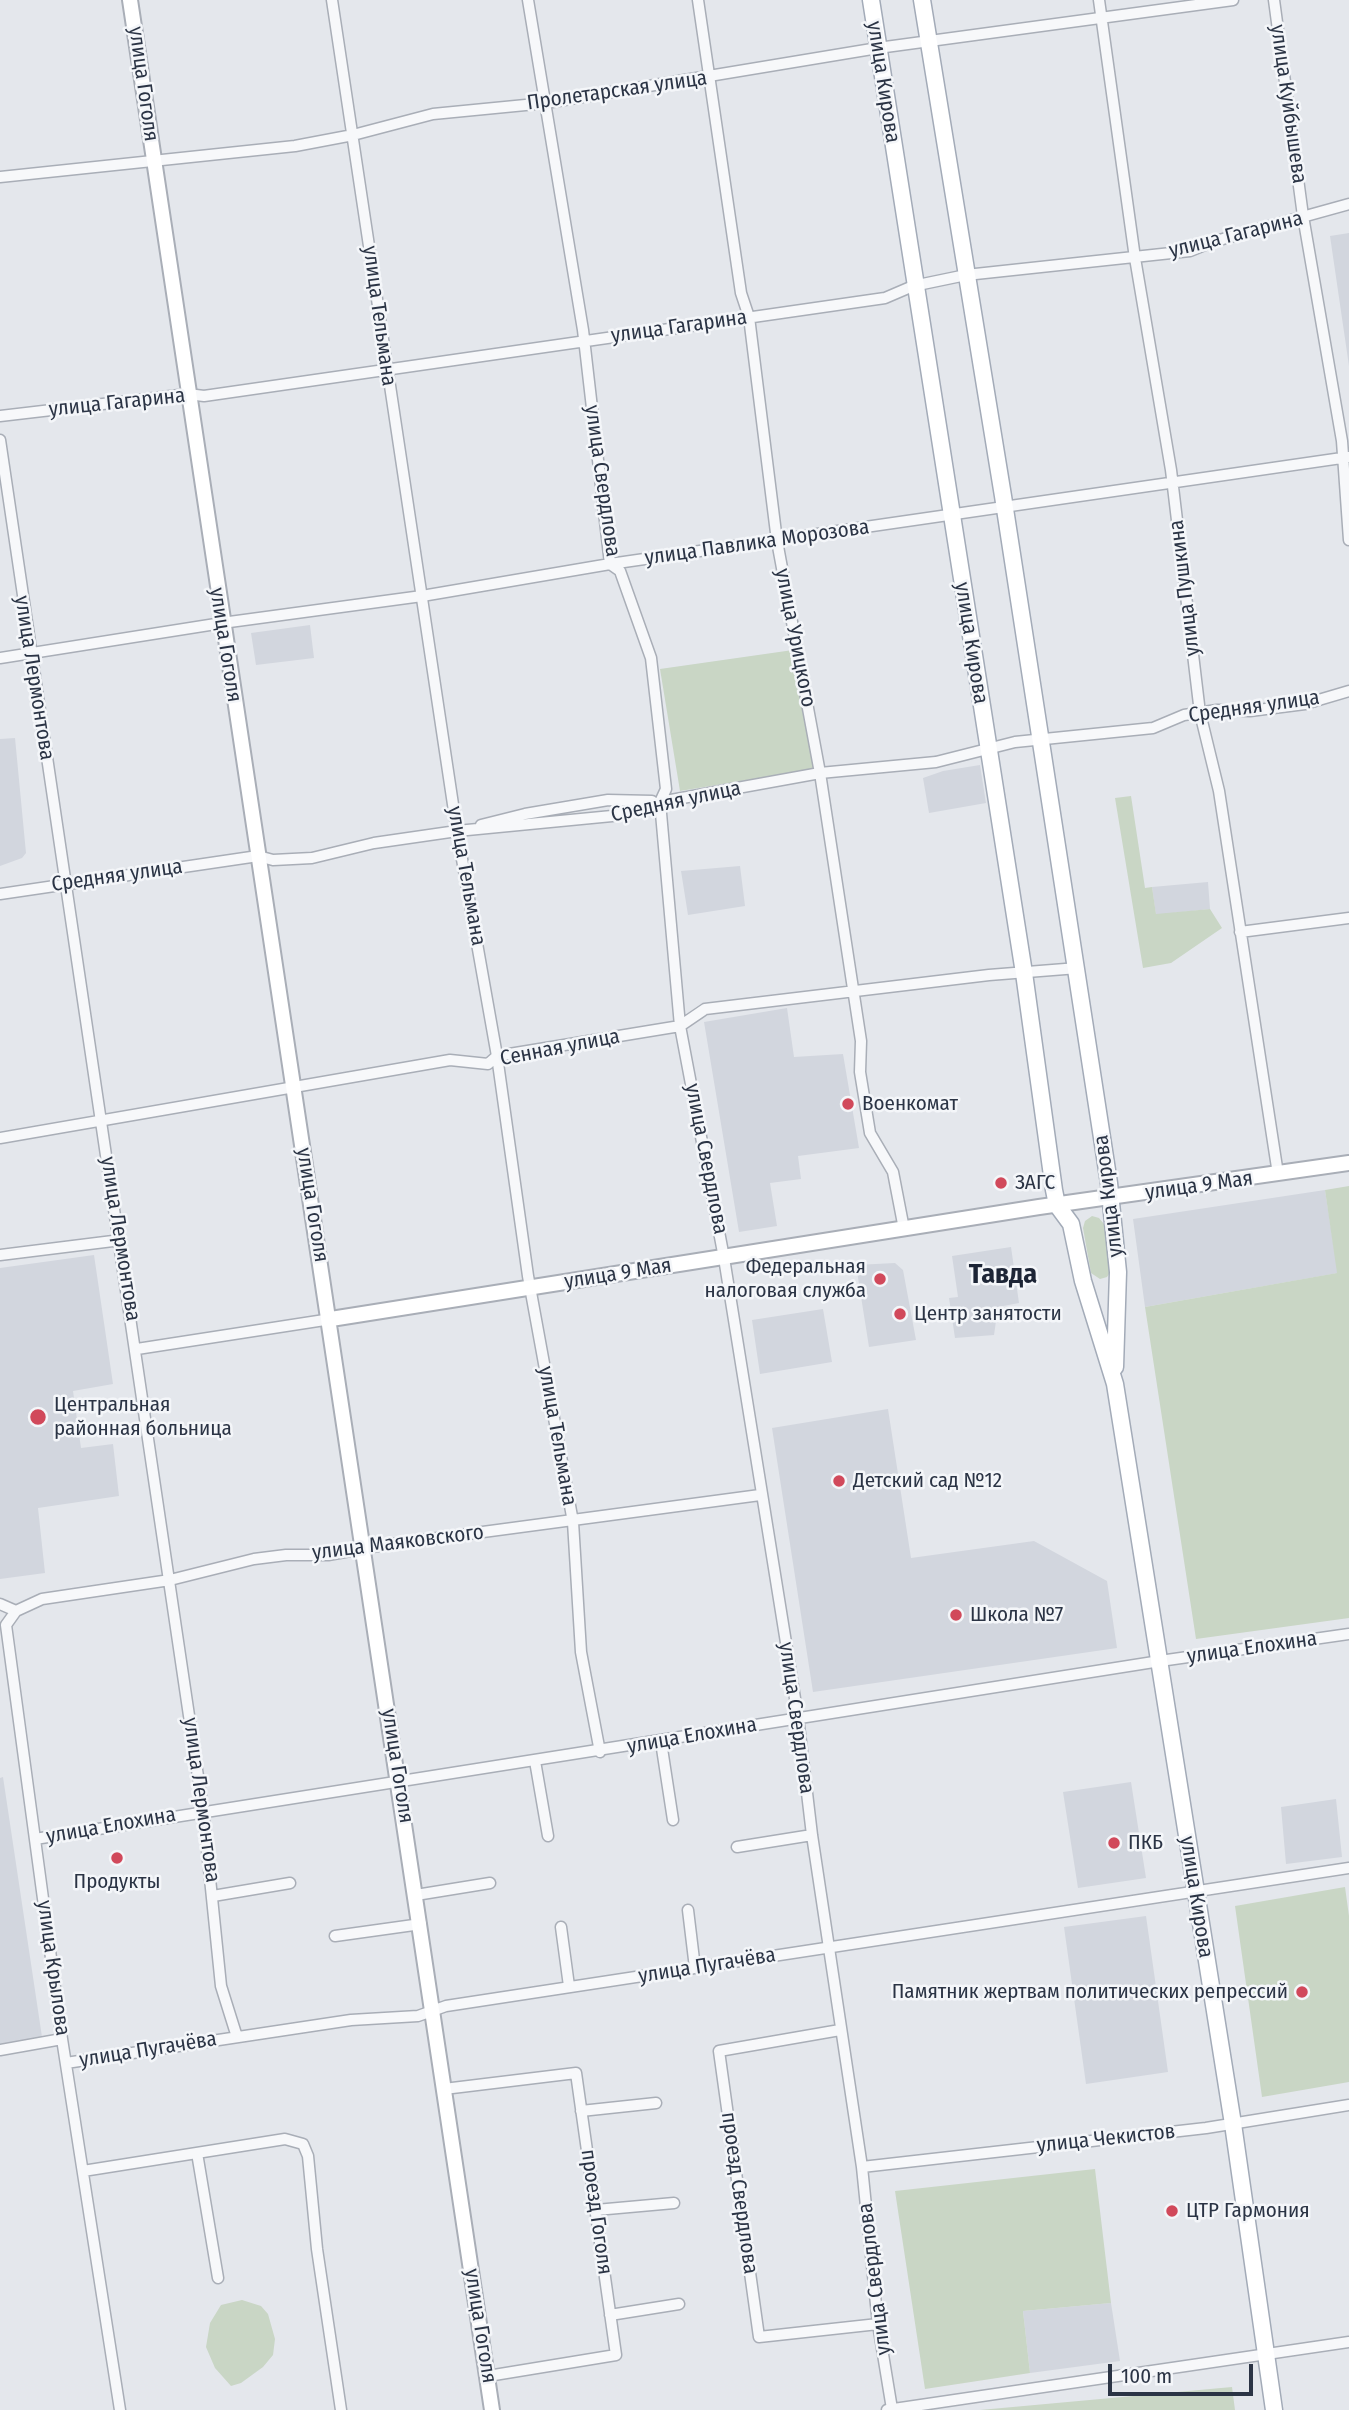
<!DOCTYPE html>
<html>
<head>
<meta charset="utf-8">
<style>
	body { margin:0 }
	#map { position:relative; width:1349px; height:2410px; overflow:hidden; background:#e4e7ec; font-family:"Fira Sans Condensed",sans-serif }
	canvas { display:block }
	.scale { position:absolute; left:1108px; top:2364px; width:145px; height:32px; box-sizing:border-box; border:4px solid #2b3445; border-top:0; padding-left:9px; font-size:21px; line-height:24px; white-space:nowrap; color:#2b3445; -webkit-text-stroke:5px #f4f6f9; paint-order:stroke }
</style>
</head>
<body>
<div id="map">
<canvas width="1349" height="2410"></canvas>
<div class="scale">100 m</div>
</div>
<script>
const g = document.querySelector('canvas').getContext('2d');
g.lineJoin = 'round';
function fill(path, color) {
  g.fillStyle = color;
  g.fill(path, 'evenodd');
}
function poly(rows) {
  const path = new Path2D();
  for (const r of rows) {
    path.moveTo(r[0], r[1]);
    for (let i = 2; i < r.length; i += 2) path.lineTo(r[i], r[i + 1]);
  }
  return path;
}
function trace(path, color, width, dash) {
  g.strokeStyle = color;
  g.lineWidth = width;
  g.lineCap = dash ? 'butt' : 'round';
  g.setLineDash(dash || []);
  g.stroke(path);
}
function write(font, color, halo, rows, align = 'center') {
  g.font = font + ' "Fira Sans Condensed",sans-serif';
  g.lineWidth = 5;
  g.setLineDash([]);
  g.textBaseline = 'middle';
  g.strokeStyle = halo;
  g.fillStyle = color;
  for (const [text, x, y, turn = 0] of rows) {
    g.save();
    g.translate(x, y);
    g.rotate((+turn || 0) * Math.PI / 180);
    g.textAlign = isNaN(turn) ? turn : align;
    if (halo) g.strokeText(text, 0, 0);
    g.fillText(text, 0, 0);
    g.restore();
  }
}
fill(poly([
	[1349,233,1349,366,1330,236],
	[310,625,314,658,256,665,251,633],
	[15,738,26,853,22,858,0,866,0,739],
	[980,765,986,803,929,813,923,778,943,771],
	[740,866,745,906,688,915,681,871],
	[1208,882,1210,909,1156,915,1152,887],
	[787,1008,794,1057,843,1054,859,1148,798,1156,801,1179,770,1183,777,1226,739,1232,704,1022],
	[1325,1190,1338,1273,1145,1307,1133,1219],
	[1011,1247,1019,1303,998,1307,994,1335,955,1338,949,1298,958,1297,952,1256],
	[94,1255,113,1384,73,1391,81,1448,113,1444,119,1496,38,1508,45,1573,0,1579,0,1268],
	[895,1263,903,1270,916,1340,869,1347,856,1265],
	[823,1309,832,1362,760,1374,752,1320],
	[888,1409,911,1558,1034,1541,1107,1581,1117,1648,813,1692,772,1428],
	[3,1777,42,2037,0,2045,0,1778],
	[1131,1782,1146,1878,1078,1888,1063,1792],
	[1336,1799,1342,1857,1286,1864,1281,1807],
	[1146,1916,1168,2072,1086,2084,1064,1927],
	[1111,2303,1120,2361,1030,2373,1023,2311]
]), '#d2d6de');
fill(poly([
	[793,650,814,769,680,791,660,669],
	[1131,796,1145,888,1152,887,1156,914,1210,909,1222,928,1171,963,1143,968,1115,798],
	[1349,1186,1349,1618,1196,1639,1145,1307,1337,1273,1325,1190],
	[1092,1216,1099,1218,1104,1224,1111,1271,1107,1277,1100,1279,1091,1273,1083,1228,1085,1221],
	[1345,1887,1349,1916,1349,2082,1262,2097,1235,1906],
	[1095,2169,1111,2303,1023,2311,1030,2373,925,2389,895,2191],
	[242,2300,261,2306,268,2314,275,2339,273,2355,263,2367,241,2383,231,2386,215,2368,206,2347,210,2323,221,2305],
	[1232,2387,1235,2410,980,2410]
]), '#c9d6c5');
const street = poly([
	[332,0,457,831,497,1056,528,1276,573,1522,581,1652,600,1752],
	[528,0,583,330,610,564,620,571,651,658,666,789,660,802,680,1026,724,1258,798,1717,812,1835,862,2167,878,2324,892,2409],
	[698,0,741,293,749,317,777,541,820,773,861,1041,860,1072,870,1133,893,1172,904,1229],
	[1099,0,1135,258,1171,470,1200,713,1219,791,1278,1174],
	[1274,0,1303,216,1342,441,1349,540],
	[0,177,295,146,353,135,433,114,546,103,878,48,1233,0],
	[0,416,188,394,204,396,885,298,913,286,966,275,1190,251,1212,242,1349,204],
	[0,440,203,1810,221,1986,237,2037],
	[0,658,222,623,422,596,610,564,1349,457],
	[481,825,525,814,608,800,652,801],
	[0,894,258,856,273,860,312,858,374,843,457,831,612,816,660,802,820,773,936,762,1015,742,1153,728,1184,715,1217,710,1250,711,1305,704,1349,691],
	[1240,932,1349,918],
	[0,1138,450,1060,488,1064,497,1056,680,1026,705,1009,989,975,1078,968],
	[0,1255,121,1240],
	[137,1349,331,1319],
	[0,1604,16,1611,42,1599,170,1580,254,1559,286,1555,328,1555,378,1546,760,1495],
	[16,1611,6,1625,62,2039,120,2410],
	[661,1742,673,1820],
	[535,1761,548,1836],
	[35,1839,1160,1661,1349,1634],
	[737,1847,812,1835],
	[416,1895,490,1883],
	[213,1896,290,1883],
	[688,1910,695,1968],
	[561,1927,569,1986],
	[335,1936,421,1924],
	[840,2030,719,2051,759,2337,878,2324],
	[0,2050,62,2039],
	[66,2063,351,2020,418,2016,446,2006,1349,1868],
	[444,2089,576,2073,616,2355,488,2376],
	[581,2111,656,2103],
	[197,2153,218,2278],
	[862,2167,1206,2128,1349,2105],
	[83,2171,285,2139,303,2144,308,2156,317,2249,341,2410],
	[596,2210,674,2203],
	[610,2315,679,2304],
	[887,2410,1349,2342]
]);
const secondary = poly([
	[130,0,492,2410],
	[331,1319,1039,1207,1349,1163]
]);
const primary = poly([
	[871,0,1024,973,1054,1190,1057,1205,1071,1224,1083,1281,1115,1384,1233,2124,1274,2410],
	[922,0,1003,496,1109,1183,1118,1272,1115,1367]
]);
trace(street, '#a9aeb7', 13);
trace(secondary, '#a9aeb7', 18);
trace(primary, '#a3abb8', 19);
trace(street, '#f7f8fa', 10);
trace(secondary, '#fff', 14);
trace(primary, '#fff', 16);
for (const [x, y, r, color] of [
	[848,1104,7,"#d1495b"],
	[1001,1183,7,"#d1495b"],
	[880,1279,7,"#d1495b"],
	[900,1314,7,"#d1495b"],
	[38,1417,9,"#d1495b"],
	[839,1481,7,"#d1495b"],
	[956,1615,7,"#d1495b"],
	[1114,1843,7,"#d1495b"],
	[117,1858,7,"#d1495b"],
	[1302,1992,7,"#d1495b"],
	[1172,2211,7,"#d1495b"]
]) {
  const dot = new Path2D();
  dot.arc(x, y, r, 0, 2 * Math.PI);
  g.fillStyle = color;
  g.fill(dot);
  trace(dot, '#f4f6f9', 2.5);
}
write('21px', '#2b3445', '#f4f6f9', [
	["улица Кирова",883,82,81],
	["улица Гоголя",143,84,82],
	["Пролетарская улица",617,91,-8],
	["улица Куйбышева",1288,104,82],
	["улица Гагарина",1236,235,-14],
	["улица Тельмана",379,316,82],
	["улица Гагарина",679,327,-8],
	["улица Гагарина",117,403,-6],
	["улица Свердлова",602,481,82],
	["улица Павлика Морозова",757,543,-8],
	["улица Пушкина",1185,588,-97],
	["улица Урицкого",795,638,79],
	["улица Кирова",971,643,81],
	["улица Гоголя",225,645,81],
	["улица Лермонтова",34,678,81],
	["Средняя улица",1254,707,-8],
	["Средняя улица",676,802,-12],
	["Средняя улица",117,876,-8],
	["улица Тельмана",466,876,80],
	["Сенная улица",560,1048,-11],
	["улица Свердлова",706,1159,79],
	["улица 9 Мая",1199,1186,-8],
	["улица Кирова",1109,1196,-97],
	["улица Гоголя",312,1205,81],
	["улица Лермонтова",120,1239,81],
	["улица 9 Мая",618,1274,-9],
	["улица Тельмана",557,1436,80],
	["улица Маяковского",398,1543,-7],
	["улица Елохина",1252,1648,-8],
	["улица Свердлова",796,1718,82],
	["улица Елохина",692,1736,-10],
	["улица Гоголя",397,1766,81],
	["улица Лермонтова",201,1800,82],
	["улица Елохина",111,1826,-10],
	["улица Кирова",1196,1897,81],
	["улица Пугачёва",707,1966,-9],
	["улица Крылова",53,1968,82],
	["улица Пугачёва",148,2050,-9],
	["улица Чекистов",1106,2139,-6],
	["проезд Свердлова",739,2193,82],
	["проезд Гоголя",596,2212,82],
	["улица Свердлова",875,2279,-97],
	["улица Гоголя",480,2326,81]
]);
write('21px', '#2b3445', '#f4f6f9', [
	["Военкомат",862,1104],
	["ЗАГС",1015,1183],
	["Федеральная",866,1267,"right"],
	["налоговая служба",866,1291,"right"],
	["Центр занятости",914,1314],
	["Центральная",54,1405],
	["районная больница",54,1429],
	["Детский сад №12",853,1481],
	["Школа №7",970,1615],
	["ПКБ",1128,1843],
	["Продукты",117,1882,"center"],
	["Памятник жертвам политических репрессий",1288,1992,"right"],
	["ЦТР Гармония",1186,2211]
], 'left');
write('bold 28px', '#1d2536', '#f4f6f9', [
	["Тавда",1003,1275]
]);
</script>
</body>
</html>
